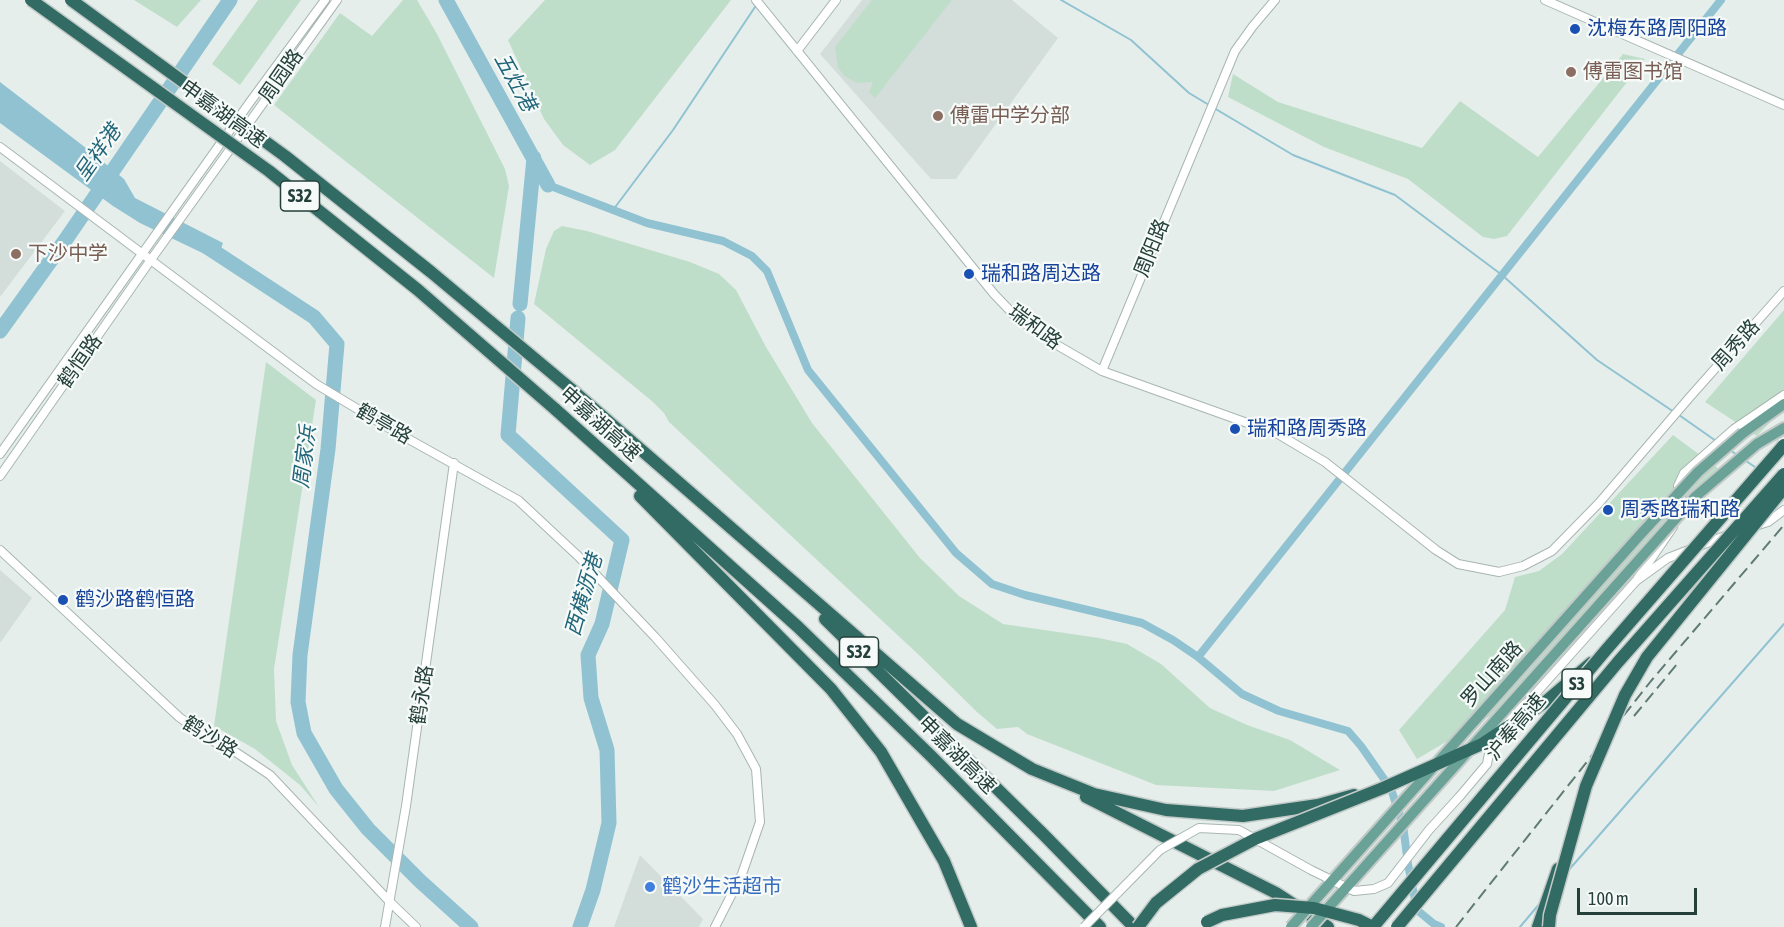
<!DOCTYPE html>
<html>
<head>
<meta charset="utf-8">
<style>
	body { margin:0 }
	#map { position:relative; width:1784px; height:927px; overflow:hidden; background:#e5eeeb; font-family:"Asap Condensed",sans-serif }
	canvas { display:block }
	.scale { position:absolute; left:1577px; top:888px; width:120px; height:27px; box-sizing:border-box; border:3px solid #25403a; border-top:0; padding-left:8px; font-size:18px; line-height:21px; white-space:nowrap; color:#25403a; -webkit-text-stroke:4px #f6faf8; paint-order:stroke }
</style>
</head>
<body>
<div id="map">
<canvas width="1784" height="927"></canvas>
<div class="scale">100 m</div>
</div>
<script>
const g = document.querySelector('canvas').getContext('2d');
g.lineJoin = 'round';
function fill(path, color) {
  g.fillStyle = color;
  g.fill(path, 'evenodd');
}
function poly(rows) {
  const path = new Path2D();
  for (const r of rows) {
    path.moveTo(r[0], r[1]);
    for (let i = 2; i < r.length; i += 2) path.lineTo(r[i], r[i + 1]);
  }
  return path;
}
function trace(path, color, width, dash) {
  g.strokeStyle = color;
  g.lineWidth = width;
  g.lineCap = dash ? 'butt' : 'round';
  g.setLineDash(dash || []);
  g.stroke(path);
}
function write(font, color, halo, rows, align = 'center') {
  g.font = font + ' "Asap Condensed","Noto Sans SC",sans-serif';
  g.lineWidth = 4.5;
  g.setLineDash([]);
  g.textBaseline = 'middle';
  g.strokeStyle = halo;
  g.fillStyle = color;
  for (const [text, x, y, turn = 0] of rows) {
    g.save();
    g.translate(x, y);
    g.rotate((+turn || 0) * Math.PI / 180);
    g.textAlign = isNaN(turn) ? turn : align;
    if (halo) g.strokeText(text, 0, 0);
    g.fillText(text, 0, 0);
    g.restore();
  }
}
fill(poly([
	[862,0,1012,0,1058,38,956,179,931,179,820,54],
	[0,161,65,211,0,297],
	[0,570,32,598,0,643],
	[640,855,703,919,699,927,614,927]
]), '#d3deda');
fill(poly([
	[134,0,201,0,177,27],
	[258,0,301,0,240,85,212,64],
	[403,0,417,0,437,34,505,169,509,186,494,278,274,105,340,13,372,36],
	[545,0,731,0,615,150,590,165,563,145,544,119,508,40],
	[872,0,952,0,875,98,869,92,873,82,857,83,844,76,838,67,835,47],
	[1623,54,1645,59,1507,236,1494,239,1483,237,1408,179,1324,147,1228,97,1233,74,1278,102,1422,148,1460,101,1538,157],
	[562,226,587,231,690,262,719,274,736,290,766,347,812,423,920,558,959,596,1003,624,1099,638,1127,644,1161,664,1210,708,1247,725,1290,740,1340,770,1274,791,1156,785,1027,734,1018,727,997,729,977,712,920,656,669,422,664,413,653,402,534,304,546,249,554,231],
	[1784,310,1784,407,1757,436,1705,402],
	[266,362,316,400,274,669,276,721,292,765,319,807,300,785,255,749,214,726],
	[1673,435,1723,472,1548,671,1512,703,1417,759,1399,730,1505,610,1515,577,1539,571,1562,554]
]), '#bfdeca');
fill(poly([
	[0,82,86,148,124,179,135,198,223,243,217,260,140,223,113,206,0,123]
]), '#90c2d1');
trace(poly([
	[1061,0,1131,40,1189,93,1209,105],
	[1214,108,1293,155,1395,195,1502,275,1597,360,1674,412],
	[613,210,673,130,757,4],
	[1679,415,1716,441],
	[1728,449,1739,456],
	[1743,459,1758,469],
	[1567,872,1784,624],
	[1520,927,1541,902]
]), '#90c2d1', 2);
trace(poly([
	[548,185,647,223,723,241,752,256,767,271,808,370,956,553,992,584,1025,595,1142,623,1173,640,1198,657,1242,694,1279,711,1348,731,1361,746,1391,789,1403,825,1408,864,1417,910,1434,924,1441,927],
	[1198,657,1721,0]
]), '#90c2d1', 8);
trace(poly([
	[446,0,548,185],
	[204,245,314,317,337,344,328,449,300,655,298,702,304,733,336,789,368,829,420,881,471,927],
	[520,304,534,158],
	[518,318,508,435,622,540,602,624,588,655,591,698,607,750,609,823,593,890,580,927],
	[0,331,64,242,230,0]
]), '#90c2d1', 15);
const minor = poly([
	[756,0,994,294,1016,317,1050,341,1102,371,1278,434,1325,462,1436,550,1458,564,1499,572,1523,566,1552,551,1599,503,1689,398,1784,291],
	[1545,0,1784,105],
	[797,51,836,0],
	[0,147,316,384,394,431,518,500,578,556,655,637,715,705,737,734,756,769,760,822,742,874,715,927],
	[1102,371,1235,51,1253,26,1275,0],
	[0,454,250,102,325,0],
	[0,476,150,261,337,0],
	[1678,513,1682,502,1678,486,1684,473,1734,429,1784,395],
	[1755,526,1768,522,1784,510],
	[1673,527,1636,581,1668,558,1730,534],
	[0,550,179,717,209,739,237,753,270,775,390,902,416,927],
	[1460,796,1487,764,1491,743,1502,721,1528,702,1636,581],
	[385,927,406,806,454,463]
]);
const major = poly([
	[1743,433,1784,404],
	[1757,444,1784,428]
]);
const highway = poly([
	[571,389,957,724,1032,769,1094,794,1166,810,1243,816,1318,805,1354,795],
	[555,409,798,627,931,756,1100,927],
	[640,496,831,689,881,752,944,861,971,927],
	[825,619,1044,835,1134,927],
	[1506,728,1544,703,1591,663],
	[1086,797,1276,893,1328,927],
	[1538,927,1558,869]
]);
trace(minor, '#a8b6b2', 10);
trace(major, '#c2cac8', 14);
trace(highway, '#c2cac8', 15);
trace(minor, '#fff', 8);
trace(major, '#6ba298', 10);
trace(highway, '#316b63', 12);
trace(poly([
	[1634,716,1678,663],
	[1456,927,1651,681,1784,525]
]), '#607b75', 2, [12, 6]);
const minorBridge = poly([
	[1084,927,1160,850,1199,828,1239,830,1311,870,1354,891,1374,889,1388,883,1429,830,1460,796]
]);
const majorBridge = poly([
	[1291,927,1639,536,1698,472,1743,433],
	[1311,927,1695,497,1757,444]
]);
const highwayBridge = poly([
	[31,0,269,171,418,290,555,409],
	[71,0,285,156,431,272,571,389],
	[1207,922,1222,915,1275,905,1314,908,1359,920,1373,927],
	[1138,927,1156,903,1198,869,1255,839,1383,788,1482,744,1506,728],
	[1373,927,1606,650,1784,445],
	[1397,927,1618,662,1784,474],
	[1549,927,1550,915,1586,786,1625,695,1647,657,1784,488]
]);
trace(minorBridge, '#a8b6b2', 10, []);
trace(majorBridge, '#c2cac8', 14, []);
trace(highwayBridge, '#c2cac8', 15, []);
trace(minorBridge, '#fff', 8);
trace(majorBridge, '#6ba298', 10);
trace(highwayBridge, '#316b63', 12);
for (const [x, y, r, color] of [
	[1575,29,6,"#1a4fb4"],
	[1571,72,6,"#8d6e63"],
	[938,116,6,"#8d6e63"],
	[16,254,6,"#8d6e63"],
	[969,274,6,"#1a4fb4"],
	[1235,429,6,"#1a4fb4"],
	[1608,510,6,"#1a4fb4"],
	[63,600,6,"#1a4fb4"],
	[650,887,6,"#3f7fe0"]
]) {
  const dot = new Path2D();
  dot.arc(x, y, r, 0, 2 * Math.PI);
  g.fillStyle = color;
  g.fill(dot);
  trace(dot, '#f6faf8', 2);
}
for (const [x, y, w] of [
	[300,196,39],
	[859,652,39],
	[1577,684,30]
]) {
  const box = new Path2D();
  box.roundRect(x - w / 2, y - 15, w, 30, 4.5);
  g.fillStyle = '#f6faf8';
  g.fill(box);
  trace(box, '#25403a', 1.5);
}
write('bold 18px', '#25403a', null, [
	["S32",300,196],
	["S32",859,652],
	["S3",1577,684]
]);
write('20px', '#164399', '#f6faf8', [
	["沈梅东路周阳路",1587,29],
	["瑞和路周达路",981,274],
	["瑞和路周秀路",1247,429],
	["周秀路瑞和路",1620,510],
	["鹤沙路鹤恒路",75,600]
], 'left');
write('20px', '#785e54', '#f6faf8', [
	["傅雷图书馆",1583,72],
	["傅雷中学分部",950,116],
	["下沙中学",28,254]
], 'left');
write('20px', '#25403a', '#f6faf8', [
	["周园路",281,76,-55],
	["申嘉湖高速",223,114,36],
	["周阳路",1152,248,-68],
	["瑞和路",1035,327,37],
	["周秀路",1736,345,-48],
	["鹤恒路",80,361,-55],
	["鹤亭路",384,424,30],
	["申嘉湖高速",600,424,42],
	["罗山南路",1492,674,-48],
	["鹤永路",422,695,-82],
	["沪奉高速",1516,727,-50],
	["鹤沙路",210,737,32],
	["申嘉湖高速",957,755,45]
]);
write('20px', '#366cbe', '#f6faf8', [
	["鹤沙生活超市",662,887]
], 'left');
write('italic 21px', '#20657a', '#f6faf8', [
	["五灶港",515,82,61],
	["呈祥港",98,153,-55],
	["周家浜",305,457,-83],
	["西横沥港",584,595,-74]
]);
</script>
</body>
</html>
